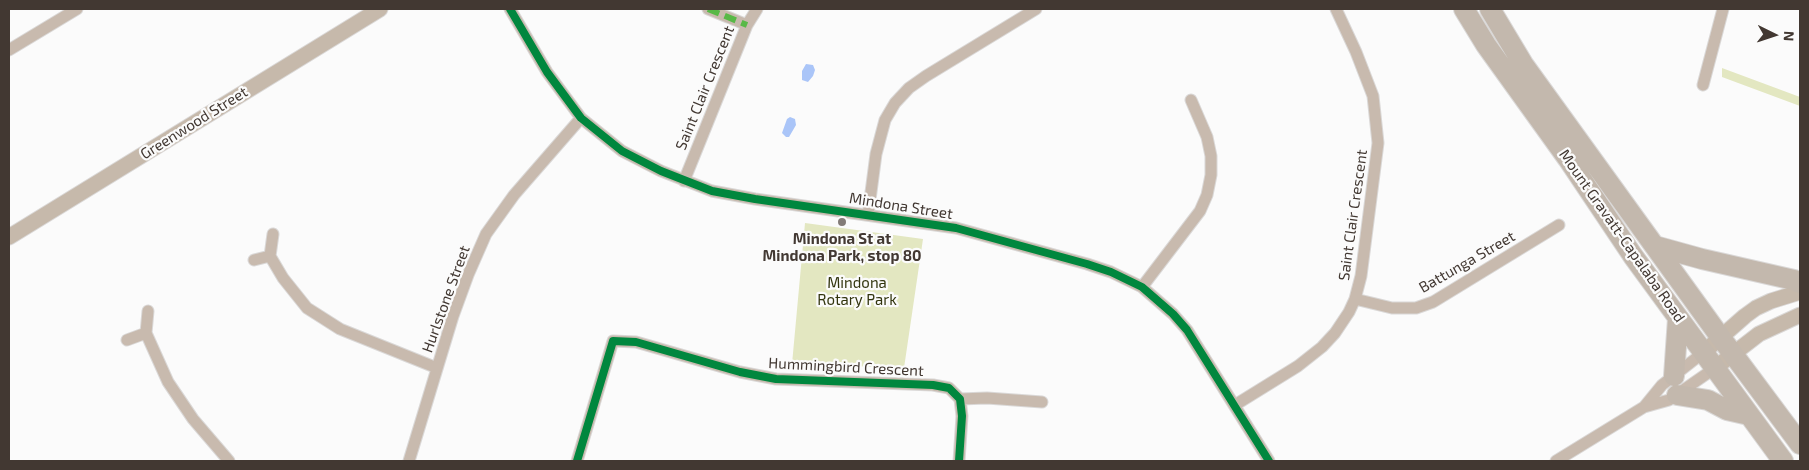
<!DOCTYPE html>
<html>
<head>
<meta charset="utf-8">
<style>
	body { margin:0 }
	#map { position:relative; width:1809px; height:470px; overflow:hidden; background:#fbfbfb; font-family:"Exo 2",sans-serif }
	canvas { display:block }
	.frame { position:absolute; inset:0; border:10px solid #423832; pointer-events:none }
	.north { position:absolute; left:1749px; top:10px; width:50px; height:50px; -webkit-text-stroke:4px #fbfbfb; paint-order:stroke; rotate:94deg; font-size:14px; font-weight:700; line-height:20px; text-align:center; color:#423832 }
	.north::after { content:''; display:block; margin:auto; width:18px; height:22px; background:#423832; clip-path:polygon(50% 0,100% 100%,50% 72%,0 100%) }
</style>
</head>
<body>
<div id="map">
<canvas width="1809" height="470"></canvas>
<div class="frame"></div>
<div class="north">N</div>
</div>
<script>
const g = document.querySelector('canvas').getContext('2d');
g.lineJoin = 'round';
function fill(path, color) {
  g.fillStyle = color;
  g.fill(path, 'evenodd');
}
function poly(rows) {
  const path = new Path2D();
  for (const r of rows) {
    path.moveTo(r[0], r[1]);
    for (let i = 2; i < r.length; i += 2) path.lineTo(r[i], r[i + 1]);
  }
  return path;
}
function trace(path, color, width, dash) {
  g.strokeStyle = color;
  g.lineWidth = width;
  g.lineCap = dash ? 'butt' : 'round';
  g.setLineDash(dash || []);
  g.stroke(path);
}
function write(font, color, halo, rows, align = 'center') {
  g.font = font + ' "Exo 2",sans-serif';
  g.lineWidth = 4.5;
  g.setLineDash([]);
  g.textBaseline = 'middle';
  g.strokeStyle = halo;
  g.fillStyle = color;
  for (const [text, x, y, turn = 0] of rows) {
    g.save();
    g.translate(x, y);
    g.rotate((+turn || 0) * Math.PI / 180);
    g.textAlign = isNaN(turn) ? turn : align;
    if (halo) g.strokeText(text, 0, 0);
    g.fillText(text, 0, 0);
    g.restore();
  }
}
fill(poly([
	[1722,68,1800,97,1800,106,1722,77],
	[805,223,923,239,904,368,792,364]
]), '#e3e7c1');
fill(poly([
	[806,64,813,65,815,70,813,76,808,82,802,80,802,71],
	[790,117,795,119,796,125,789,137,786,137,782,133,787,119]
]), '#aac5f8');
const street = poly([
	[510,9,547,72,581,118,622,151,661,171,712,191,755,199,956,228,1087,264,1111,272,1142,287,1173,314,1187,330,1269,461],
	[708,9,747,25],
	[9,50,77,9],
	[1703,85,1723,9],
	[684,181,747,25,757,9],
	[868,215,876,154,885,120,895,103,909,88,926,76,1036,9],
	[270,256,283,278,307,308,340,329,437,368],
	[254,260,270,256,273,234],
	[1142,287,1200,211,1207,195,1211,175,1211,156,1207,137,1191,100],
	[1355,299,1392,308,1416,308,1433,302,1559,225],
	[146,333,168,382,193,419,229,461],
	[127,340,146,333,148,311],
	[960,399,987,398,1042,402],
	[1235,405,1298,366,1322,347,1335,333,1349,312,1355,299,1361,276,1378,143,1373,96,1356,52,1336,9],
	[1644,407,1662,385,1704,352],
	[409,461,453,316,468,275,486,234,514,195,581,118],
	[577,461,613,341,636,342,740,372,776,379,933,385,949,388,960,399,962,416,959,461],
	[1556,461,1644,407,1669,400,1715,368]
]);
const secondary = poly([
	[9,237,380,9],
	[1704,352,1745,316,1756,308,1771,301,1800,292],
	[1715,368,1759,334,1800,315]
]);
const highway = poly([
	[1464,9,1486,45,1568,159,1633,256,1783,461],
	[1490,9,1523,64,1721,338,1800,444],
	[1655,246,1702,259,1794,280,1800,283],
	[1674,376,1678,318],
	[1677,395,1708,400,1727,410,1749,415]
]);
trace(street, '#dad8d7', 13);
trace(secondary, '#dad8d7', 17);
trace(highway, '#dad8d7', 22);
trace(street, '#c8baae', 11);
trace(secondary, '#c6b9ab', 15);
trace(highway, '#c3b8ad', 20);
trace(poly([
	[708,9,747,25]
]), '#58b947', 6, [12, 6]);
trace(poly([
	[510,9,547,72,581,118,622,151,661,171,712,191,755,199,956,228,1087,264,1111,272,1142,287,1173,314,1187,330,1269,461],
	[577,461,613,341,636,342,740,372,776,379,933,385,949,388,960,399,962,416,959,461]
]), '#00873e', 8);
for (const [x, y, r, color] of [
	[842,222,5,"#837c78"]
]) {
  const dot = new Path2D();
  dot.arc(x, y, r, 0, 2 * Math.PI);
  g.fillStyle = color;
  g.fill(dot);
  trace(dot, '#fbfbfb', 2);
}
write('15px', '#423832', '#fbfbfb', [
	["Saint Clair Crescent",705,88,-68],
	["Greenwood Street",194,123,-32],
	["Mindona Street",901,206,9],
	["Saint Clair Crescent",1353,215,-82],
	["Mount Gravatt-Capalaba Road",1622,236,55],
	["Battunga Street",1467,262,-30],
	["Hurlstone Street",446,299,-70],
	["Hummingbird Crescent",846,367,3]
]);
write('bold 15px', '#423832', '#fbfbfb', [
	["Mindona St at",842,239],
	["Mindona Park, stop 80",842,256]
]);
write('15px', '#32350e', '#fbfbfb', [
	["Mindona",857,283],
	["Rotary Park",857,300]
]);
</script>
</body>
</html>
